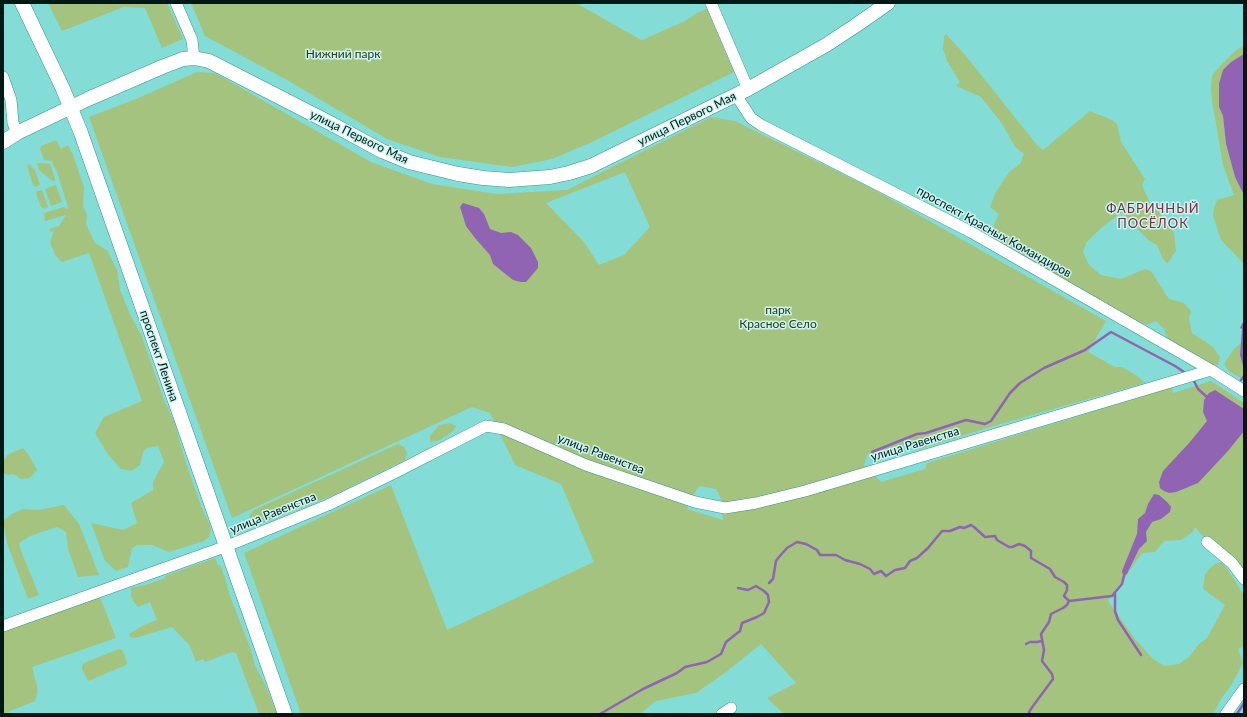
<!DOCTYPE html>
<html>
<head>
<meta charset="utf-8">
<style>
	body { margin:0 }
	#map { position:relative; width:1247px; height:717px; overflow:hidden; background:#83ddd6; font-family:Lato,sans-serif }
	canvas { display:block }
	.frame { position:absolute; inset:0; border:4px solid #001917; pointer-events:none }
</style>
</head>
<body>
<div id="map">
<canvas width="1247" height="717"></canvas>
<div class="frame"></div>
</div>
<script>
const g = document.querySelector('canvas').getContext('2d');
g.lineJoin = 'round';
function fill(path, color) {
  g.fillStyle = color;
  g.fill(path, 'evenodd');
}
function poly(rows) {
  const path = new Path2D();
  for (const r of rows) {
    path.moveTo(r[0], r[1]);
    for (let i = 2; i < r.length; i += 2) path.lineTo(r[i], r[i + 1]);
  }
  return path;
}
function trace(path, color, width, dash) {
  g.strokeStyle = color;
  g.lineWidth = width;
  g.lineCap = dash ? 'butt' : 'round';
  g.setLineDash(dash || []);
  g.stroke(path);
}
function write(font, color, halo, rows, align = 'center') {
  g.font = font + ' Lato,sans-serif';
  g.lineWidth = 3;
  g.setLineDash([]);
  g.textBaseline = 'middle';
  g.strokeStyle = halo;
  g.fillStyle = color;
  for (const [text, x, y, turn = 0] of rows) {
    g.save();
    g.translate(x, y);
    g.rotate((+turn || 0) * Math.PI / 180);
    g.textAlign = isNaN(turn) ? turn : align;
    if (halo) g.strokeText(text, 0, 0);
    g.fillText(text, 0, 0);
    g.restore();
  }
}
fill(poly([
	[48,3,167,3,183,39,162,48,145,8,124,7,62,31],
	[191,3,576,3,643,41,642,40,685,21,697,13,707,9,734,72,592,142,552,159,512,167,440,157,387,139,287,80,205,36],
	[946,34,966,56,1037,145,1043,150,1090,111,1112,120,1117,124,1121,142,1145,179,1142,185,1150,203,1163,217,1174,233,1176,251,1167,264,1162,257,1157,245,1148,240,1122,212,1101,228,1086,243,1083,252,1089,265,1101,275,1121,279,1145,269,1151,271,1169,299,1184,303,1191,311,1189,318,1192,333,1212,346,1220,357,1218,365,1214,366,1168,340,1164,329,1156,321,1147,325,1138,322,1054,276,1019,253,998,243,992,237,995,222,999,214,990,207,996,192,1009,172,1020,164,1024,154,1015,147,1003,125,981,97,956,86,960,82,947,61,943,49,944,36],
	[1244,45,1244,54,1231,62,1219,107,1223,116,1226,145,1235,177,1244,195,1244,264,1221,240,1213,216,1214,208,1217,200,1234,195,1223,165,1212,101,1211,86,1212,76,1216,70,1234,52],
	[197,72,215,73,371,162,432,184,497,194,567,190,711,117,735,121,871,188,1106,321,1088,352,1115,367,1122,367,1136,375,1145,383,997,425,916,450,911,442,867,455,864,465,881,482,925,469,927,463,1172,387,1173,393,1211,381,1244,403,1244,571,1205,539,1195,527,1193,532,1181,540,1164,541,1155,552,1142,553,1108,601,1135,639,1153,659,1165,666,1179,664,1189,657,1199,644,1207,638,1225,605,1203,589,1205,575,1209,569,1215,564,1222,562,1234,579,1244,596,1244,645,1238,649,1243,663,1232,684,1220,701,1213,714,784,714,767,698,796,683,761,644,726,672,696,693,656,701,640,714,301,714,244,553,391,485,447,630,594,562,561,484,515,465,490,413,472,407,232,518,89,117,136,99],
	[625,172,650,227,624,255,599,265,584,242,546,203],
	[699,486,716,489,721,499,723,520,687,509,692,497],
	[56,140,61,149,68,145,73,155,84,187,83,206,87,215,86,224,95,243,107,250,117,270,120,290,130,314,142,337,164,400,174,421,186,463,202,509,210,525,211,530,209,537,204,541,169,552,152,545,137,545,132,548,128,567,116,571,105,561,91,523,123,530,137,523,131,503,153,490,153,482,164,462,158,446,147,448,143,452,140,465,131,471,121,469,107,453,95,433,104,417,142,401,89,253,62,262,55,255,50,242,54,231,50,232,49,229,59,226,66,215,45,221,44,215,44,213,64,207,67,209,68,207,56,169,52,163,53,161,44,160,40,149,41,146],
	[37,163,50,164,55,179,54,181,52,181,39,170],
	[29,164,35,170,40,185,36,187,33,185,27,165],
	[56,185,62,202,51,206,45,189],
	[42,190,48,207,44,209,41,207,36,193,37,191],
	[1241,343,1240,355,1244,370,1244,380,1229,371,1224,364,1233,350],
	[450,423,456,426,453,431,440,440,430,442,430,436,439,425],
	[398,444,404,447,407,453,405,460,334,495,256,525,250,523,249,516,254,510],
	[23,448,28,454,37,470,30,478,21,479,14,474,8,475,3,473,3,463,7,455],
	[64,505,79,524,99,575,78,577,68,549,66,532,57,527,30,536,19,543,21,551,39,595,28,599,7,543,3,521,12,514,23,509,38,510],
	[215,558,218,565,220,565,223,572,230,596,251,650,255,666,265,684,277,714,259,714,236,653,232,652,205,662,203,659,196,662,190,646,172,627,135,638,130,637,129,634,144,625,157,620,150,602,138,607,134,602,131,596,131,588,145,585,166,578,165,576],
	[100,597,116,638,32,667,38,690,35,701,3,714,3,632],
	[119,649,123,651,127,663,126,665,88,681,82,669,82,665,84,663]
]), '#a3c37f');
fill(poly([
	[1244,54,1244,195,1235,177,1226,144,1223,116,1219,107,1219,84,1223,70,1231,62],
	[463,203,479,208,484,214,490,229,501,233,511,232,518,235,531,248,538,262,538,268,526,282,521,282,513,280,493,264,490,255,475,238,466,226,460,207],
	[1244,320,1244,370,1240,355,1242,329,1240,328],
	[1215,390,1244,409,1244,431,1228,451,1198,483,1176,492,1169,493,1164,491,1160,488,1159,482,1163,471,1190,442,1207,421,1203,412,1204,400,1209,393],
	[1154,494,1159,495,1167,502,1171,507,1170,512,1161,519,1152,522,1146,532,1147,541,1139,549,1127,574,1123,575,1122,571,1137,534,1138,519,1145,513,1148,504]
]), '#9064b2');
trace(poly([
	[1241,380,1244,376],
	[1194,381,1198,389,1207,397],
	[872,452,917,434,926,433,966,420,985,424,991,421,1010,393,1020,383,1044,368,1085,350,1111,332,1175,366,1187,374],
	[769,583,773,579,776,561,779,557,787,548,797,542,806,544,817,550,820,555,836,555,845,560,860,564,870,569,874,574,881,571,886,576,895,570,905,568,910,561,917,558,928,548,942,531,950,531,960,527,964,528,971,525,974,527,985,537,995,536,997,540,1009,547,1012,547,1019,544,1025,546,1031,551,1031,558,1050,569,1055,577,1064,582,1067,585,1067,590,1064,596,1069,601,1112,596,1122,584,1125,572],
	[1115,594,1115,611,1118,620,1141,655],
	[1026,644,1030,642,1037,642,1042,641],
	[600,714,643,689,677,673,685,667,707,662,721,654,726,642,740,631,742,623,757,617,764,613,769,602,768,595,764,591,756,586,748,590,738,588],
	[1030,714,1029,712,1033,706,1053,679,1052,674,1042,661,1044,650,1041,634,1049,622,1051,614,1063,608,1067,605,1069,601],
	[1237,714,1244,703]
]), '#9064b2', 2.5);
const minor = poly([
	[176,3,192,40,194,58],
	[711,3,748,89],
	[3,77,11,100,13,123,17,133],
	[736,95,751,118,761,125,971,232,1211,370,1244,391],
	[1207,542,1232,563,1244,579],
	[3,626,227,546,328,505,394,473,486,426,504,429,586,465,695,502,725,508,756,503,805,491,1211,370],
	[722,714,731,708],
	[1226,714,1244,689]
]);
const major = poly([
	[22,3,63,89,81,133,285,714],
	[3,142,17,133,88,99,162,67,183,59,194,58,209,61,332,124,382,151,409,162,458,174,483,178,509,180,550,177,569,173,591,166,748,89,826,45,855,26,888,3]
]);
trace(minor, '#38958f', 12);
trace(major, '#38958f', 15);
trace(minor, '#fff', 11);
trace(major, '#fff', 14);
write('12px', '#273712', '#cbf5f1', [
	["Нижний парк",343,54],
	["парк",778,310],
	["Красное Село",778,324]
]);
write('12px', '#001917', '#cbf5f1', [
	["улица Первого Мая",687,119,-26],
	["улица Первого Мая",359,137,26],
	["проспект Красных Командиров",994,232,29],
	["проспект Ленина",159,356,71],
	["улица Равенства",915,444,-17],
	["улица Равенства",601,454,21],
	["улица Равенства",273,513,-22]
]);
g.letterSpacing = '1px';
write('13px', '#742d3d', '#cbf5f1', [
	["ФАБРИЧНЫЙ",1153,209],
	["ПОСЁЛОК",1153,224]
]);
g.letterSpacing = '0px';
</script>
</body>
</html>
